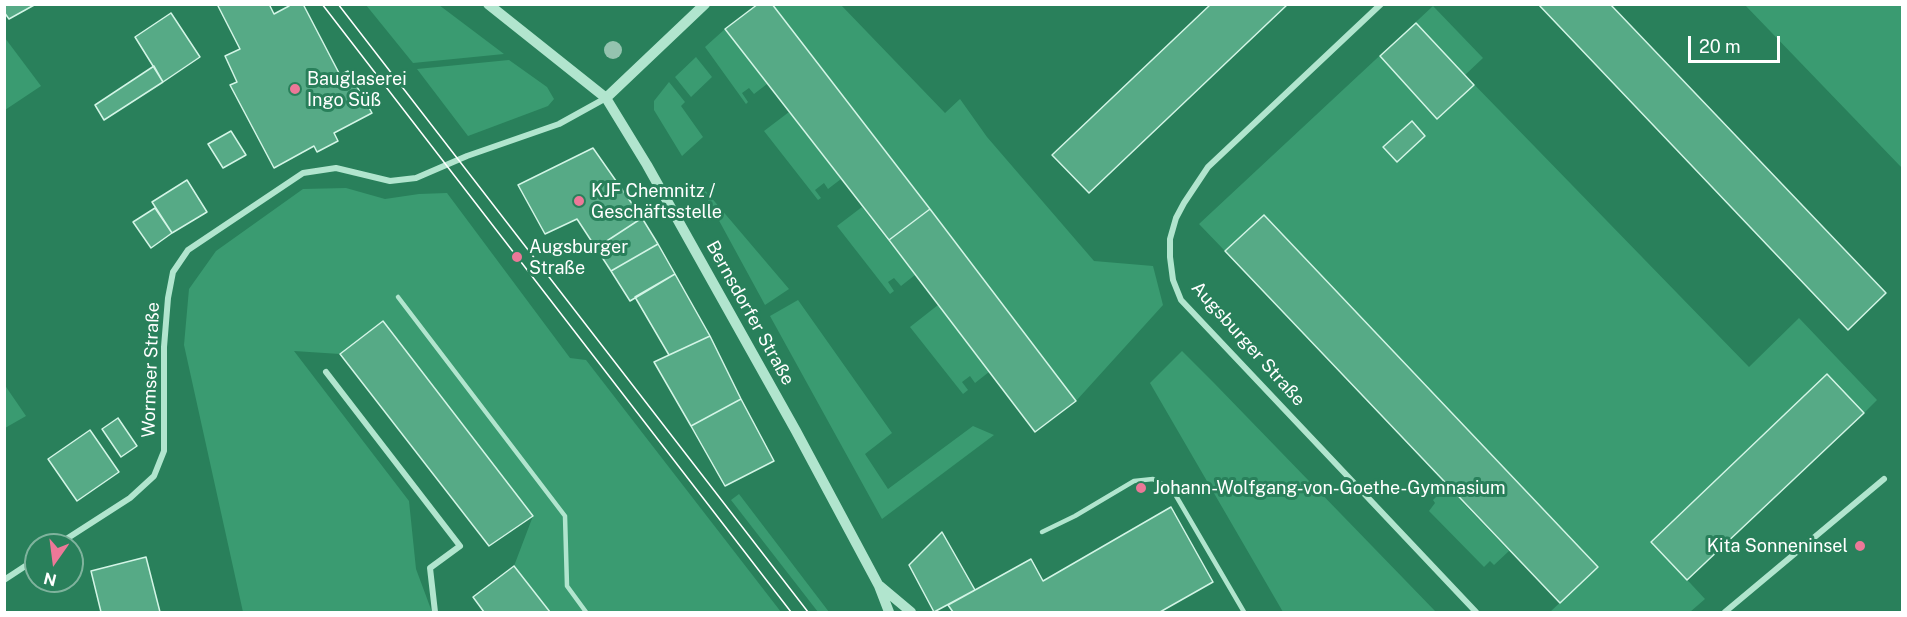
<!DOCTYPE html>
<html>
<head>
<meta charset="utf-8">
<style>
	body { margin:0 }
	#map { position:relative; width:1907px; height:617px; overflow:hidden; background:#29805b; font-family:"Public Sans",sans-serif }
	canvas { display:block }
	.frame { position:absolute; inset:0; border:6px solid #fff; pointer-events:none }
	.north { position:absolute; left:24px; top:533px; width:60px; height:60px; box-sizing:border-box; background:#29805b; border:2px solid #7fb39d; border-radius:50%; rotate:194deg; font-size:16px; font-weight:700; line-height:24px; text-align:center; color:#fff }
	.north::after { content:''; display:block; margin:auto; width:21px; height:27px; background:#ec7898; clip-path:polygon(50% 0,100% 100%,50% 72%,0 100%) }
	.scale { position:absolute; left:1688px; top:36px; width:92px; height:27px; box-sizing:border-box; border:3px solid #fff; border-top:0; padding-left:8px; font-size:18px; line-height:21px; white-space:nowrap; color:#fff; -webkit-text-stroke:4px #29805b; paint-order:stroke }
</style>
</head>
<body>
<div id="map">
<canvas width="1907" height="617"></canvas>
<div class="frame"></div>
<div class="north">N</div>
<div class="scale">20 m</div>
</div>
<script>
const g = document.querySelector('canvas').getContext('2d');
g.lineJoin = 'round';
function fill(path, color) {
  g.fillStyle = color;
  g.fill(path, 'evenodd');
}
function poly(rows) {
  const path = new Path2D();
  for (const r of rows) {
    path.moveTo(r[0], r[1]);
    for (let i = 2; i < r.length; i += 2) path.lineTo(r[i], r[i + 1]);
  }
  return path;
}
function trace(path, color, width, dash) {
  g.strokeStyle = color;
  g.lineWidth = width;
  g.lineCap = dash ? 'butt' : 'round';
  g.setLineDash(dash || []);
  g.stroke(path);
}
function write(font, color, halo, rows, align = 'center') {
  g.font = font + ' "Public Sans",sans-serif';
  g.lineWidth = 6;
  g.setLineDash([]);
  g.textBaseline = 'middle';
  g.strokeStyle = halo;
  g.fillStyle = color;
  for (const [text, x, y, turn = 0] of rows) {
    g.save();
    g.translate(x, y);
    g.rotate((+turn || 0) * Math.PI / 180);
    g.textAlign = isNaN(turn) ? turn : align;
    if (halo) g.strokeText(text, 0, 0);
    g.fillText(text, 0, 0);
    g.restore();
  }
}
fill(poly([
	[366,5,439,5,504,54,413,63],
	[772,5,841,5,945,113,960,99,987,137,1094,261,1153,266,1163,305,1076,401],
	[1744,5,1902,5,1902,168,1745,5],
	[1433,6,1483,58,1465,75,1749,367,1799,318,1877,400,1864,413,1827,375,1651,541,1705,599,1690,612,1550,612,1598,567,1264,215,1225,251,1199,224],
	[725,29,767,84,754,94,749,88,742,93,748,102,746,104,705,47],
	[5,38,41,86,5,110,4,110],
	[696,57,712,77,691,97,675,77],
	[509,60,547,87,554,99,548,106,468,136,417,69],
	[669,82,685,102,681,106,703,137,682,156,654,110,654,101],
	[789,112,841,179,828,189,824,183,815,190,821,198,818,200,764,131],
	[698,182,789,289,765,305],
	[346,188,385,199,419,194,447,193,570,358,586,360,781,612,550,612,514,566,533,516,340,354,294,351,409,501,416,569,432,612,243,612,184,345,189,289,216,251,303,189],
	[862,207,915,275,901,286,894,278,888,282,894,291,890,294,837,226],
	[798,300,892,433,865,454,888,489,973,426,994,435,882,519,770,316],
	[938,305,989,372,975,383,970,376,962,382,968,390,963,394,910,327],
	[1182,351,1214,383,1436,612,1283,612,1150,383],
	[4,384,26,416,5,428,4,428],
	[1447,486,1509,551,1494,565,1490,561,1484,567,1429,511,1435,503,1433,500],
	[739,494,829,612,818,612,731,500]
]), '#3a9b71');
const building = poly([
	[4,4,36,4,9,19,4,12,4,4],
	[217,4,269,4,274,14,289,6,289,4,303,4,340,75,348,71,372,113,334,133,338,141,317,152,314,146,274,168,230,85,237,82,225,56,240,49,217,4],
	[758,4,772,4,930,209,889,240,725,29,758,4],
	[1211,4,1288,4,1089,193,1052,155,1211,4],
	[1538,4,1610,4,1886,293,1848,330,1538,4],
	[171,13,200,57,163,82,135,37,171,13],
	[1416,23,1474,85,1437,119,1380,56,1416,23],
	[154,66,163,82,104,120,95,105,154,66],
	[1412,121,1425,136,1397,162,1383,147,1412,121],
	[231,131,246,155,223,168,208,144,231,131],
	[593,148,642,218,596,248,577,219,545,234,518,185,593,148],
	[187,180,207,212,172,233,152,202,187,180],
	[155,208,172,233,151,248,133,222,155,208],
	[930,209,1076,401,1035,432,889,240,930,209],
	[1264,215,1598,567,1560,603,1225,251,1264,215],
	[642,218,658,244,611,271,596,248,642,218],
	[658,244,675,274,630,301,611,271,658,244],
	[675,274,710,336,669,355,635,297,675,274],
	[383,321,533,516,489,546,340,354,383,321],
	[710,336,741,399,691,426,654,362,710,336],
	[1827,374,1864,413,1687,580,1651,542,1827,374],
	[741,399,774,461,725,486,691,426,741,399],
	[118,418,137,446,121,457,102,429,118,418],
	[90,430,119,472,77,501,48,459,90,430],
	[1171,507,1213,582,1160,612,953,612,948,605,1031,559,1043,581,1171,507],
	[942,532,975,590,934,612,909,565,942,532],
	[146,557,160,612,101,612,91,571,146,557],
	[514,566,550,612,484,612,473,597,514,566]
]);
fill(building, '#56aa86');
trace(building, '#d3f5e6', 1.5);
trace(poly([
	[398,297,565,516,567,586,586,612],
	[1042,532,1075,516,1134,481,1153,479,1172,489,1244,612]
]), '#b1e5ce', 4.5);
trace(poly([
	[1381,4,1208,167,1184,203,1176,218,1170,239,1170,257,1173,280,1181,300,1476,612],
	[326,372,460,546,430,568,435,612],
	[57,545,130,498,154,476,164,451,164,347,168,298,173,272,188,250,303,173,336,168,390,181,416,178,467,156,559,124,606,98],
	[4,580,36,559],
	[1725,612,1884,479]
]), '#b1e5ce', 6);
trace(poly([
	[488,4,606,98,647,165,796,431,879,586,889,612],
	[606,98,705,4],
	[880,586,911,612]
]), '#b1e5ce', 10);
trace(poly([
	[322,4,791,612],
	[338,4,808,612]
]), '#fff', 1.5);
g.fillStyle = '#94c3af';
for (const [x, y] of [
	[613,50]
]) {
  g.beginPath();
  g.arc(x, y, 9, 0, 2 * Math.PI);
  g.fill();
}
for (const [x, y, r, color] of [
	[295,89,6,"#ec7898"],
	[579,201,6,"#ec7898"],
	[517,257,6,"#ec7898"],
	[1141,488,6,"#ec7898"],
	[1860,546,6,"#ec7898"]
]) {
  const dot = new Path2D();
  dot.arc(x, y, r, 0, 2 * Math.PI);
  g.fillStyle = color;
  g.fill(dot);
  trace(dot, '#29805b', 2);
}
write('18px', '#fff', '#29805b', [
	["Bauglaserei",307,79],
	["Ingo Süß",307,100],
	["KJF Chemnitz /",591,191],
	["Geschäftsstelle",591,212],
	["Augsburger",529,247],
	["Straße",529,268],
	["Johann-Wolfgang-von-Goethe-Gymnasium",1153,488],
	["Kita Sonneninsel",1848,546,"right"]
], 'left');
write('18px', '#fff', '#29805b', [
	["Bernsdorfer Straße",750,313,61],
	["Augsburger Straße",1248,344,48],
	["Wormser Straße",151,370,-88]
]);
</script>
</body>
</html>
